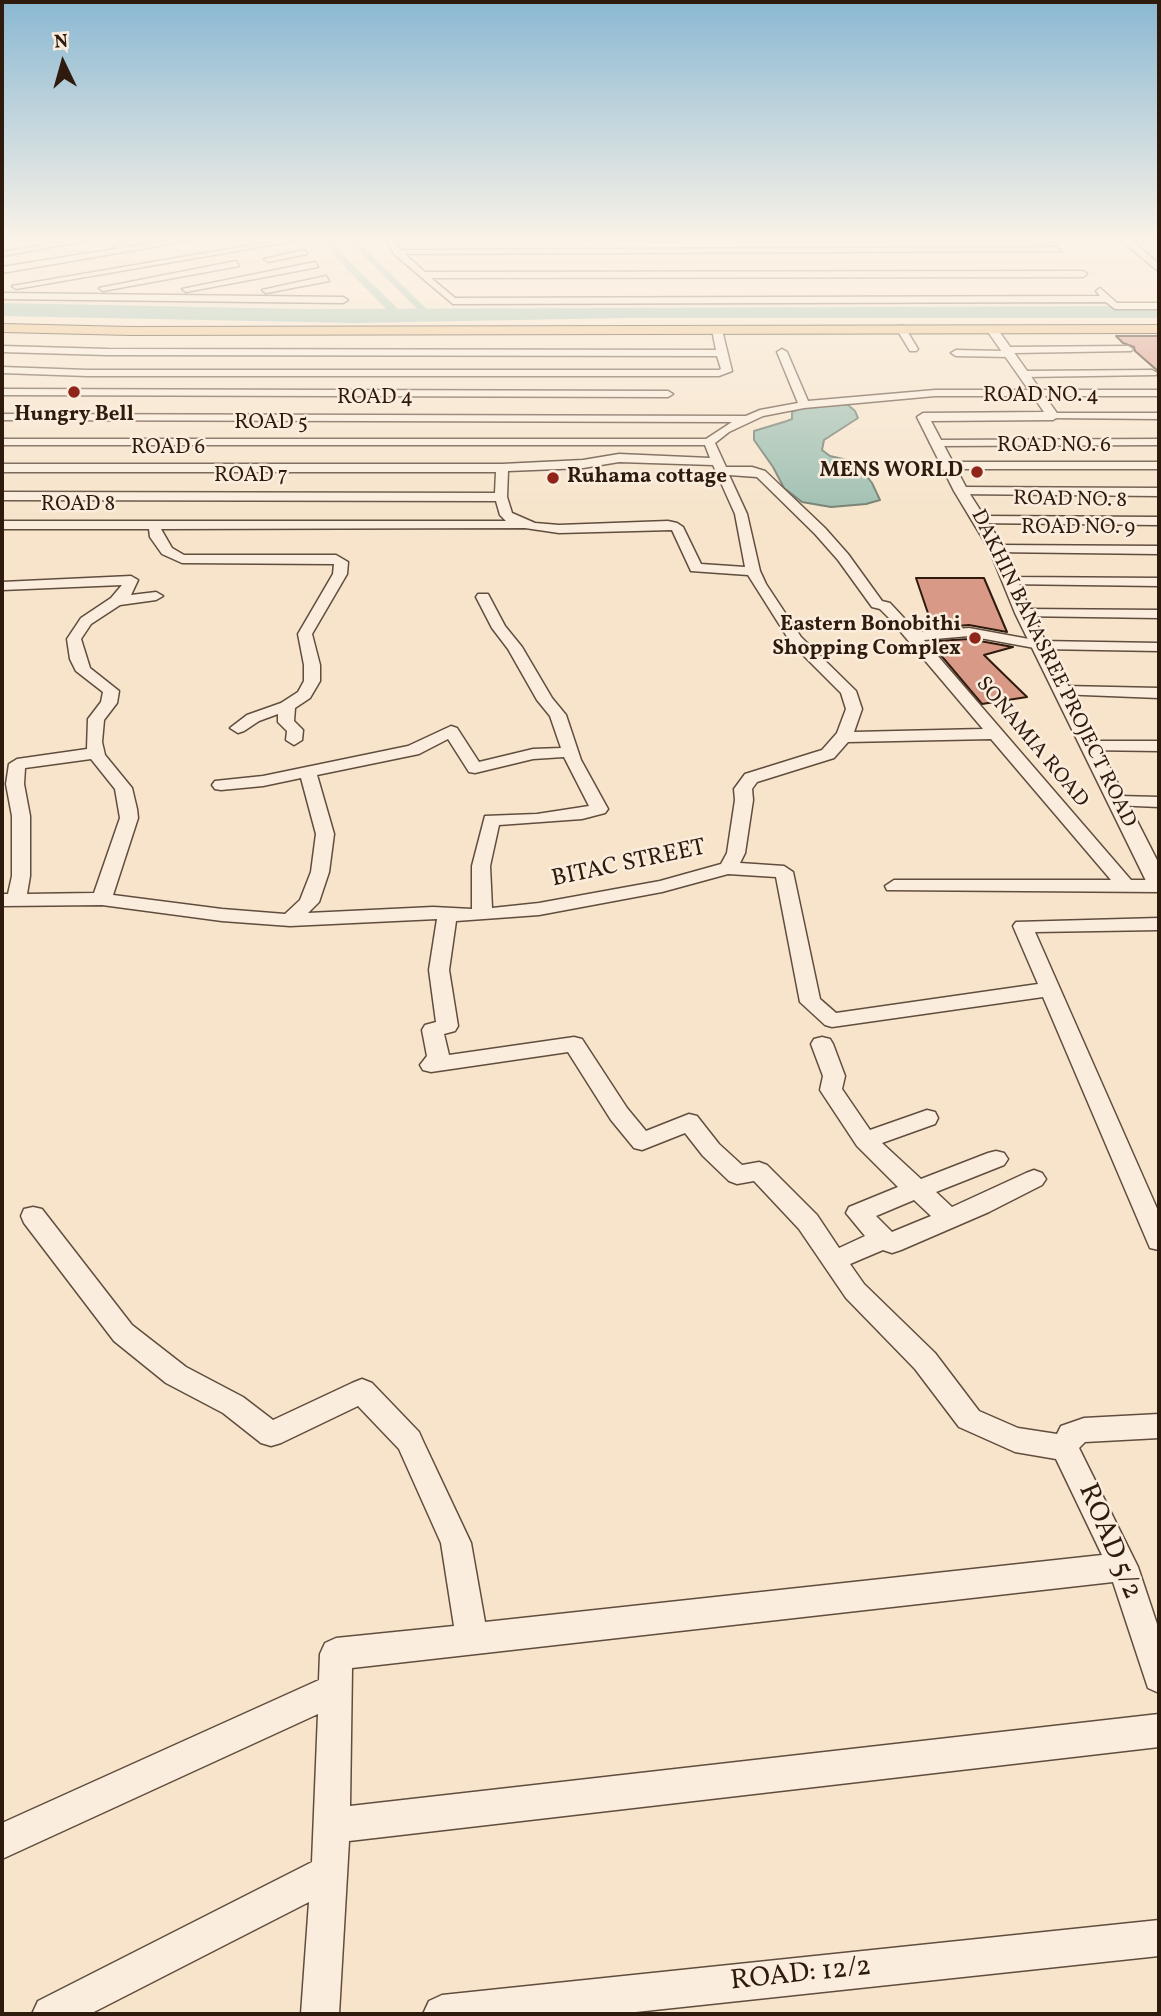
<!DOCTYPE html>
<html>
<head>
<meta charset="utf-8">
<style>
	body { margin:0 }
	#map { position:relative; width:1161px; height:2016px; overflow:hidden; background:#f7e4cb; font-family:Vollkorn,serif }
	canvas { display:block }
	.frame { position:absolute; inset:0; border:4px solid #2f1b0e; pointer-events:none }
	.north { position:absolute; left:28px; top:28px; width:70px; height:70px; -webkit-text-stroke:5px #faeddd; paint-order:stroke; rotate:355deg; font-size:19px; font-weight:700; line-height:28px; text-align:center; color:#2f1b0e }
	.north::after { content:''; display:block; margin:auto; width:24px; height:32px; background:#2f1b0e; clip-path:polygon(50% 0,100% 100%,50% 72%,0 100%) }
</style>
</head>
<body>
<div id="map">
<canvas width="1161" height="2016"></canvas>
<div class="frame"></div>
<div class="north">N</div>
</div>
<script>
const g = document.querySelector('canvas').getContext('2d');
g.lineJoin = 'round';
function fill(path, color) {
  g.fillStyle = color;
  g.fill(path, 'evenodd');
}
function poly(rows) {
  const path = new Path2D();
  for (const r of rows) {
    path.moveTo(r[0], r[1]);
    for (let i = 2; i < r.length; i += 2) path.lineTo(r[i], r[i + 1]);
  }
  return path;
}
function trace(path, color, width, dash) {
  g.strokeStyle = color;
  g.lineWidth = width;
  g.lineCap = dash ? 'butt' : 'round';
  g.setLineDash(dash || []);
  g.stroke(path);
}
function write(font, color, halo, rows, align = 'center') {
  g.font = font + ' Vollkorn,serif';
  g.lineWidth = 5;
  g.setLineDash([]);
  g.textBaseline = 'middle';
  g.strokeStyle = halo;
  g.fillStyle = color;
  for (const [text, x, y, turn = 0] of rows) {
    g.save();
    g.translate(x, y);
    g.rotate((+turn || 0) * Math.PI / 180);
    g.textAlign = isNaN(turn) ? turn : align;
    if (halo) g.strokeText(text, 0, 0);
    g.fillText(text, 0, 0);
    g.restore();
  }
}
const water = poly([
	[847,404,855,411,858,418,824,440,822,450,830,456,856,462,872,483,880,500,866,504,831,507,802,502,784,488,773,467,754,440,754,431,787,421,792,419,792,412,805,406,847,404]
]);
fill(water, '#9ebfb1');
trace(water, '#727d70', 2);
fill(poly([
	[325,240,333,240,343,255,399,310,418,310,348,240,356,240,429,311,429,315,392,315,337,259,325,240],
	[2,310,356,317,624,312,1159,312,1159,318,624,318,356,323,2,316,2,310]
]), '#9ebfb1');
fill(poly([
	[2,303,306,309,1159,306,1159,316,306,319,2,313,2,303]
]), '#9ebfb1');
const building = poly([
	[1116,336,1159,336,1159,372,1135,351,1134,347,1123,343,1116,336],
	[916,578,984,578,1007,632,969,625,933,628,916,578],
	[969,639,1013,647,984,655,1027,697,982,704,939,653,941,652,937,641,969,639]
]);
fill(building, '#d89987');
trace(building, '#2f1b0e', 2);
const minor = poly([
	[72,240,90,240,2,256,2,252,72,240],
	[105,240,115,240,126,247,119,249,105,240],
	[282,240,294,241,16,289,12,286,282,240],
	[387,240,395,240,400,250,1058,247,1061,251,405,254,425,272,1083,271,1087,274,1083,277,431,278,455,298,1100,296,1096,291,1100,288,1117,303,1159,303,1159,309,1115,309,1106,302,453,304,394,254,387,240],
	[304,250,307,254,268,262,264,259,304,250],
	[236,261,239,266,103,291,99,288,236,261],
	[315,262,318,267,186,292,182,289,315,262],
	[326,276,329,281,266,293,262,290,326,276],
	[2,293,343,297,348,300,343,303,2,299,2,293],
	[898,326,904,326,918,349,916,351,910,351,896,328,898,326],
	[717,327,722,330,732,371,719,376,87,376,2,373,2,367,87,370,719,370,721,369,717,356,107,355,2,352,2,346,107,349,716,350,712,330,717,327],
	[1128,346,1133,349,1131,351,1014,353,1010,357,956,356,951,353,956,350,1003,351,1007,347,1128,346],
	[782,349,787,352,808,401,935,390,1159,390,1159,396,935,396,804,408,763,416,729,432,715,443,726,467,752,467,765,471,825,528,848,554,882,601,890,603,917,632,969,628,1040,641,1159,643,1159,651,1040,649,969,636,924,640,1131,880,1159,880,1159,892,887,890,885,886,894,880,1111,880,991,739,848,742,834,758,757,782,752,789,753,800,745,853,740,863,784,866,793,872,820,999,836,1013,1038,984,1013,926,1016,922,1159,918,1159,930,1035,932,1159,1213,1159,1250,1150,1248,1147,1241,1043,997,832,1027,825,1025,800,1002,776,877,728,874,662,892,539,915,456,921,449,970,458,1026,455,1031,444,1034,449,1055,574,1037,582,1039,627,1108,646,1131,689,1114,697,1116,719,1144,742,1165,759,1162,767,1165,817,1215,839,1248,865,1236,846,1213,849,1207,898,1187,857,1146,820,1090,823,1076,811,1044,814,1039,822,1037,830,1039,833,1044,845,1076,842,1089,870,1130,927,1110,935,1112,938,1118,935,1124,882,1143,921,1179,988,1153,996,1151,1004,1153,1008,1159,1004,1165,936,1192,952,1207,1026,1173,1034,1170,1042,1173,1046,1179,1042,1185,989,1212,901,1250,892,1253,883,1250,850,1264,864,1284,935,1353,979,1411,1018,1428,1057,1434,1061,1426,1084,1418,1159,1414,1159,1438,1085,1442,1079,1448,1138,1567,1159,1630,1159,1693,1148,1688,1113,1582,352,1668,350,1806,1159,1714,1159,1747,349,1841,339,2014,301,2014,309,1902,90,2014,32,2014,38,2001,312,1862,318,1714,2,1859,2,1823,319,1680,320,1654,325,1643,336,1638,454,1626,441,1543,399,1449,358,1406,281,1443,271,1446,261,1443,223,1413,166,1383,114,1341,24,1223,21,1216,24,1209,33,1207,42,1209,132,1325,186,1367,243,1397,273,1420,352,1383,362,1379,372,1383,419,1432,423,1441,471,1543,485,1622,1102,1555,1056,1459,1015,1452,959,1427,915,1369,846,1298,799,1229,754,1181,737,1184,729,1181,703,1156,685,1133,642,1150,634,1148,611,1120,568,1052,431,1072,423,1070,420,1065,427,1056,422,1030,425,1025,436,1022,429,970,437,919,290,926,222,921,102,905,2,906,2,894,8,894,12,876,12,816,6,784,9,764,17,759,87,749,88,719,101,702,103,692,76,671,70,659,67,639,81,618,111,598,122,585,2,590,2,582,131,576,138,580,131,595,156,592,163,596,156,600,120,605,91,624,81,639,90,668,119,691,117,703,104,720,102,742,105,755,132,788,137,809,138,818,113,895,222,909,285,914,300,900,311,872,316,834,301,778,263,786,221,790,215,789,212,785,215,781,263,776,408,746,451,726,457,728,479,762,533,749,561,748,550,716,537,700,508,649,492,628,476,597,478,594,488,594,505,626,522,647,552,698,566,715,581,760,608,809,605,813,582,819,499,825,490,866,492,908,539,903,660,881,721,864,727,853,735,800,734,789,745,774,822,750,837,733,846,709,841,693,791,643,748,575,691,571,672,530,559,533,525,528,161,529,172,548,184,555,336,555,348,562,347,574,312,634,320,665,320,681,310,698,295,708,294,721,303,730,302,740,294,745,286,740,287,731,278,722,278,714,259,721,244,731,238,733,230,728,247,715,281,703,298,692,304,681,304,665,298,634,333,574,334,564,182,563,162,554,150,537,149,529,2,529,2,521,506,521,500,515,496,501,2,500,2,492,495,493,496,472,2,472,2,464,502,464,583,460,619,454,710,458,705,445,2,445,2,439,706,439,732,422,2,420,2,414,746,416,760,410,798,403,777,352,782,349],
	[619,462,713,465,735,514,745,567,701,564,683,527,677,523,668,521,559,525,535,523,512,513,507,497,508,471,583,468,619,462],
	[729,475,757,477,815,534,838,560,872,607,880,609,889,618,983,729,854,732,862,709,856,691,801,637,766,584,760,571,747,514,729,475],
	[448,739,469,772,475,773,533,759,564,757,589,806,537,814,485,816,472,866,472,909,433,907,308,913,319,902,329,872,334,834,317,775,419,754,448,739],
	[91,759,115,789,120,818,94,893,27,894,30,876,30,816,24,784,25,768,91,759],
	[914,1200,931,1216,892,1232,876,1216,914,1200],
	[1152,370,1157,373,1156,375,1025,377,1020,374,1025,371,1152,370],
	[2,389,668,391,673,394,668,397,2,395,2,389],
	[1053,413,1159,413,1159,419,1049,418,1047,416,1053,413],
	[1159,439,1159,445,936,446,930,443,936,440,1159,439],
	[948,462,1159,462,1159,469,944,469,942,466,948,462],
	[961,487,1159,488,1159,496,957,494,955,491,961,487],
	[980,516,1159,517,1159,525,975,523,974,520,980,516],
	[997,545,1159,546,1159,554,992,552,990,549,997,545],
	[1009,577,1159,578,1159,586,1004,584,1004,578,1009,577],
	[1023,609,1159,610,1159,618,1018,616,1016,613,1023,609],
	[1064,686,1159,688,1159,698,1058,694,1056,691,1058,688,1064,686],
	[1091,741,1159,741,1159,751,1085,750,1083,746,1091,741],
	[1118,796,1159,797,1159,807,1112,805,1109,801,1112,797,1118,796],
	[1159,1920,1159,1956,617,2014,423,2014,429,2001,442,1995,1159,1920]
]);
const tertiary = poly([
	[171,240,193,240,2,273,2,267,171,240],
	[1121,240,1131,240,1159,264,1159,272,1121,240],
	[992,326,996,327,1059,416,1053,420,931,421,968,491,1005,549,1031,613,1159,864,1159,892,1151,890,1148,885,1015,613,989,549,954,491,917,417,923,413,1044,412,986,329,992,326]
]);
const primary = poly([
	[2,324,131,327,1159,325,1159,333,131,335,2,332,2,324]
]);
trace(minor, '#614d3d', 3);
trace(tertiary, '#614d3d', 3);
trace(primary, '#2f1b0e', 2);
fill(minor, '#faeddd');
fill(tertiary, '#faeddd');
fill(primary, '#ecc286');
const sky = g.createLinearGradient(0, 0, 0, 522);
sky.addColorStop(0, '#8ab8d2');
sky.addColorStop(0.46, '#fbf3e8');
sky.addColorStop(1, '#fbf3e800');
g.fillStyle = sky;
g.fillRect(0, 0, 1161, 522);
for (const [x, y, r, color] of [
	[74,392,7,"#8f2418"],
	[977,472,7,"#8f2418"],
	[553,478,7,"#8f2418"],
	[975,638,7,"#8f2418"]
]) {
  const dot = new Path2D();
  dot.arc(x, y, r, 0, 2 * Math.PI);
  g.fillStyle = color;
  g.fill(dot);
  trace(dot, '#faeddd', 2.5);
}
write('21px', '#2f1b0e', '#faeddd', [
	["ROAD NO. 4",1041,397],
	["ROAD 4",375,399],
	["ROAD 5",271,424],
	["ROAD NO. 6",1054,447],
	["ROAD 6",168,449],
	["ROAD 7",251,477],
	["ROAD NO. 8",1070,501,1],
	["ROAD 8",78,506],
	["ROAD NO. 9",1078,529],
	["DAKHIN BANASREE PROJECT ROAD",1052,669,64],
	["SONAMIA ROAD",1031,743,50]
]);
write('bold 21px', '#2f1b0e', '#faeddd', [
	["Hungry Bell",74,416,"center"],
	["MENS WORLD",963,472],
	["Ruhama cottage",567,478,"left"],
	["Eastern Bonobithi",961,626],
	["Shopping Complex",961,650]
], 'right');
write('24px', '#2f1b0e', '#faeddd', [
	["BITAC STREET",629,865,-12]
]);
write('28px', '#2f1b0e', '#faeddd', [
	["ROAD 5/2",1108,1542,67],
	["ROAD: 12/2",801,1976,-6]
]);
</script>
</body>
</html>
